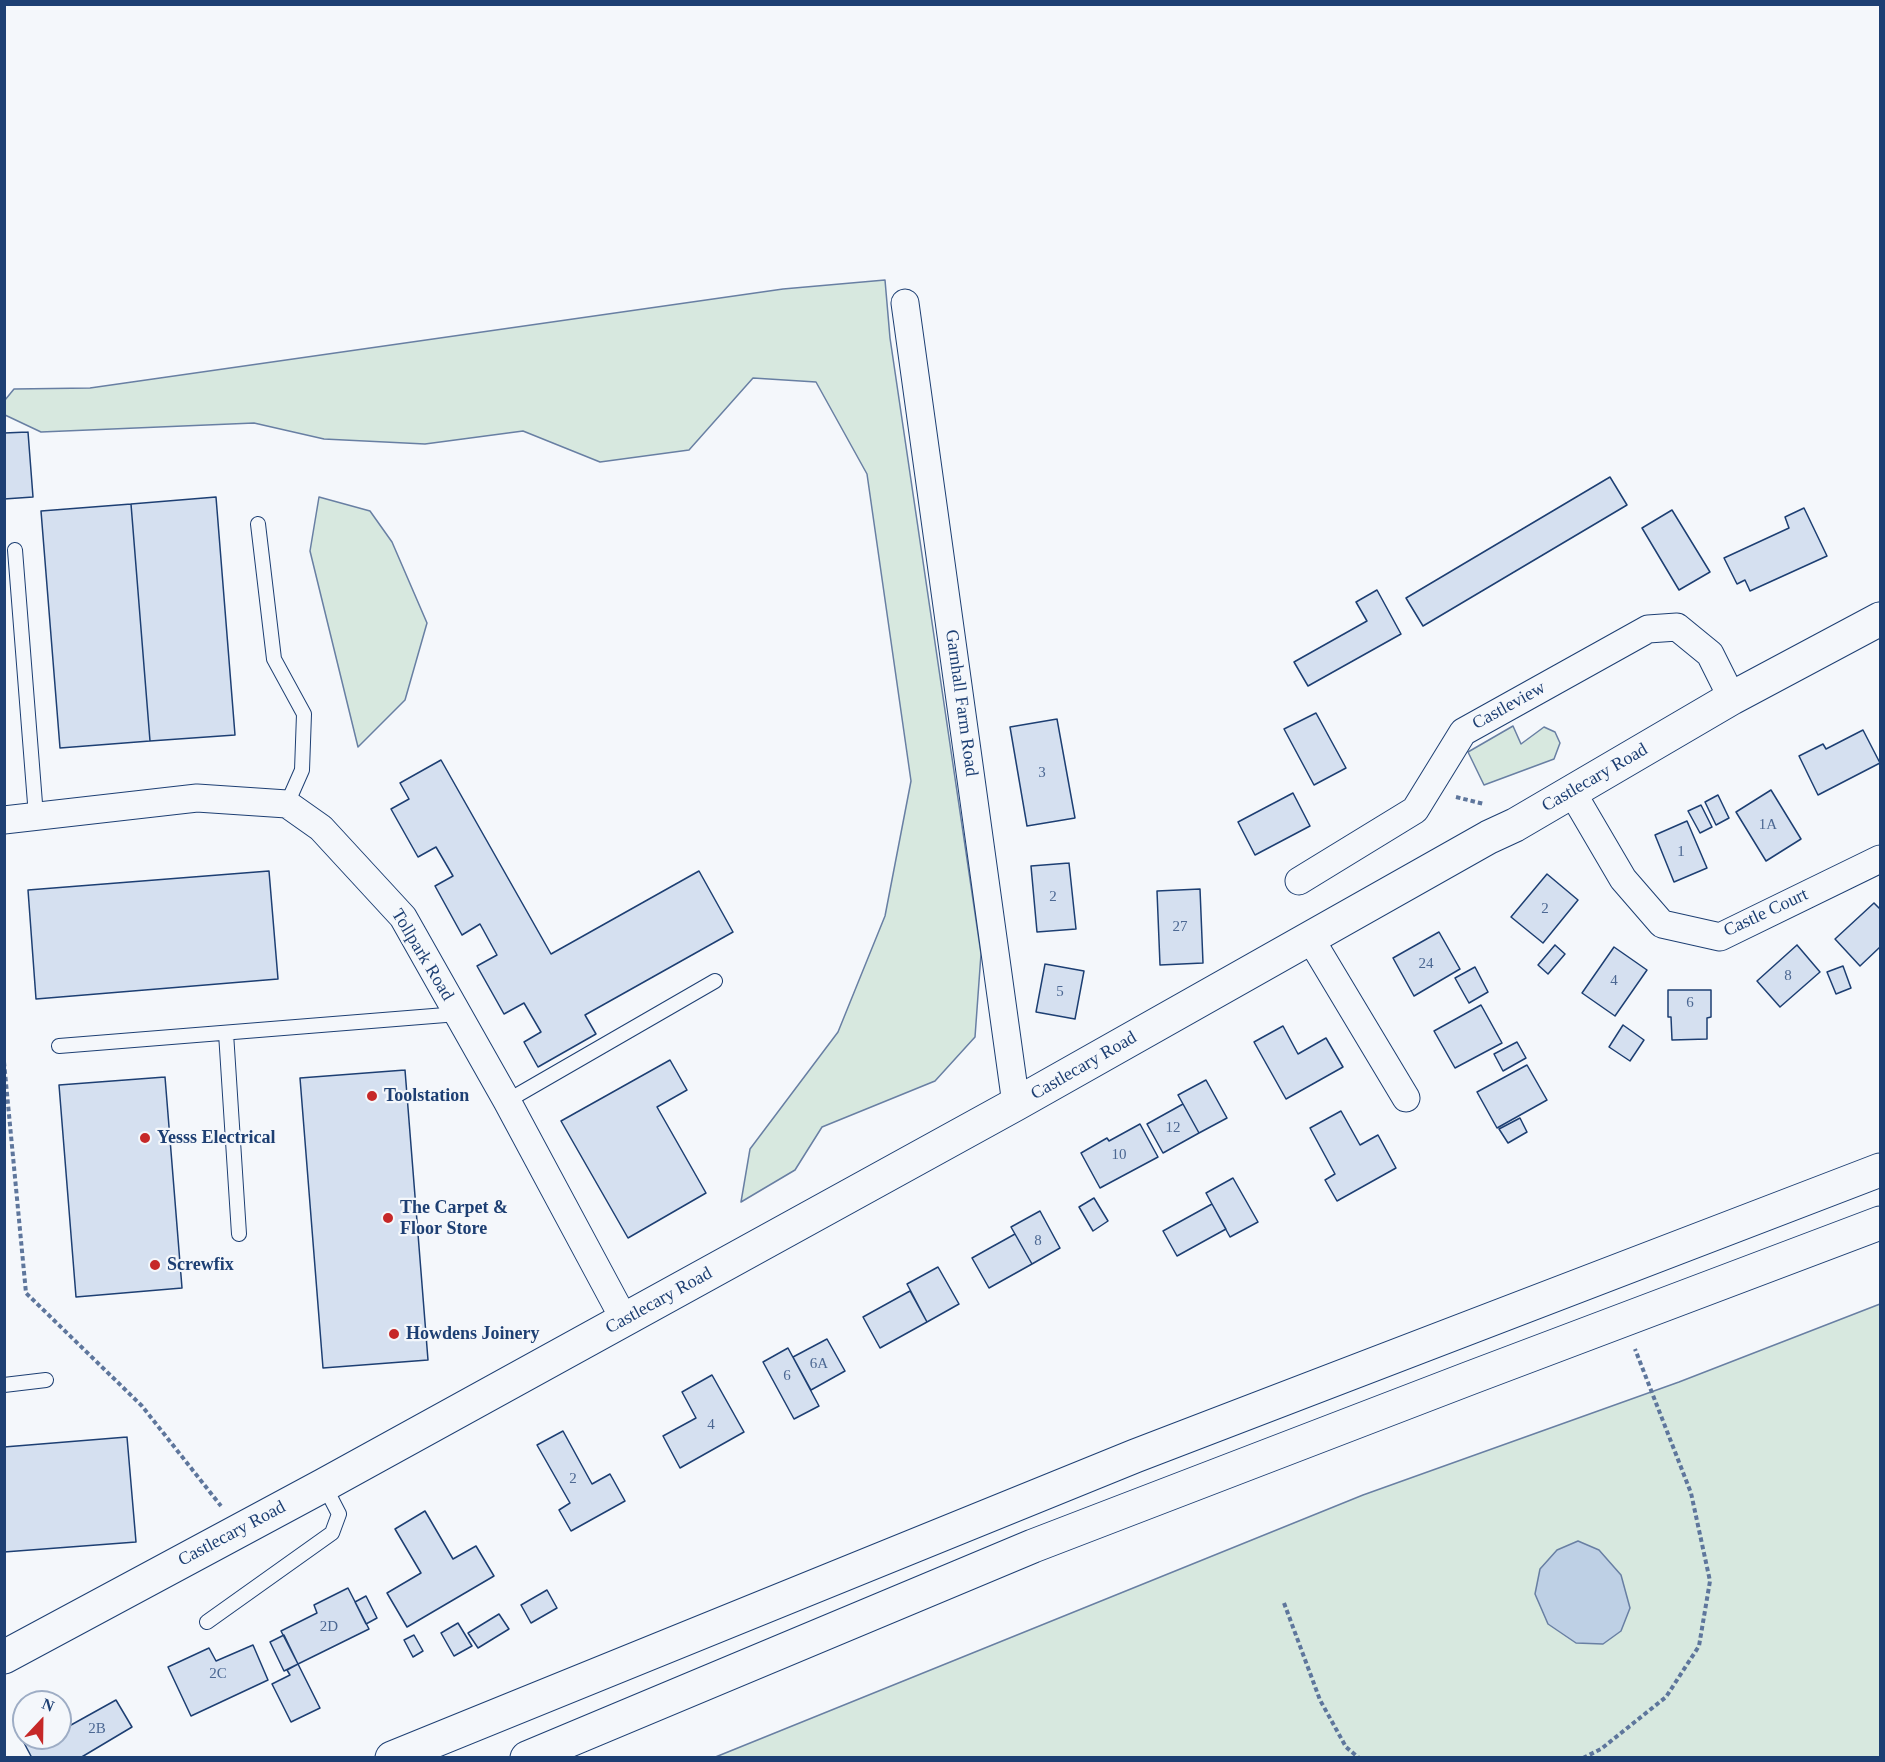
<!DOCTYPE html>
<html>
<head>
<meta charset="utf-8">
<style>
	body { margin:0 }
	#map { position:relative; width:1885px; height:1762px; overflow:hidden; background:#f4f7fb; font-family:"Times New Roman",serif }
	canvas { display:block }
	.frame { position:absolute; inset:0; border:6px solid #1d3f73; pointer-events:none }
	.north { position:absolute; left:12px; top:1690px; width:60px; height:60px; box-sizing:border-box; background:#f4f7fb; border:2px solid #9eadc5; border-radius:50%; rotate:22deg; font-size:16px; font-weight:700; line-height:24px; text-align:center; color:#1d3f73 }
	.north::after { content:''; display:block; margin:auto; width:21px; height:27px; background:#c62828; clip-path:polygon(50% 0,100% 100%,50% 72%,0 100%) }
</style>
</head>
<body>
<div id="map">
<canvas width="1885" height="1762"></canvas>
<div class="frame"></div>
<div class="north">N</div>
</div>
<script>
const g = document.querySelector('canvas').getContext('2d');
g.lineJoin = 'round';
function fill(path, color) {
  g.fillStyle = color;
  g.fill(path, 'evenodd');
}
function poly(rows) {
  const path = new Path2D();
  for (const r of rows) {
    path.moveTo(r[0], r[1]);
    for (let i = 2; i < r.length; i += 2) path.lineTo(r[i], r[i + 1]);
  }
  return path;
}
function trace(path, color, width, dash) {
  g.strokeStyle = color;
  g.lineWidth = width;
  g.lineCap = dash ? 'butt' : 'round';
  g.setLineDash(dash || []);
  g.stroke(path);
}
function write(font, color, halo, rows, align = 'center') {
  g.font = font + ' "Times New Roman",serif';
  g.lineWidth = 4.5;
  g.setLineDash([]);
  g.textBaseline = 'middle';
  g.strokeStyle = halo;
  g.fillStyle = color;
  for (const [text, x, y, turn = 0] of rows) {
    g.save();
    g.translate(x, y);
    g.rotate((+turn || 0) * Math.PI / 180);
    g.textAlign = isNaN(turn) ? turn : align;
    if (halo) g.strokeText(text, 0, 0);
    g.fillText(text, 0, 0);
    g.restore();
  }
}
const green = poly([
	[885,280,890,338,981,954,975,1037,935,1081,822,1127,795,1170,741,1202,750,1149,838,1032,885,916,911,781,867,474,816,382,753,378,689,450,600,462,523,431,425,444,324,439,254,423,41,432,5,415,5,400,14,389,90,388,783,289,885,280],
	[319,497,370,511,392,542,427,623,405,700,358,747,310,551,319,497],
	[1513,726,1521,744,1544,727,1555,732,1560,743,1554,759,1484,785,1468,752,1513,726],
	[1880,1304,1880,1757,713,1758,1363,1495,1679,1382,1880,1304]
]);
fill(green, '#d7e8df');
trace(green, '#687fa3', 1.5);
const water = poly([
	[1578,1541,1599,1550,1621,1575,1630,1608,1621,1631,1603,1644,1576,1643,1548,1624,1535,1594,1540,1569,1557,1550,1578,1541]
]);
fill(water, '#bed0e5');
trace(water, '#687fa3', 1.5);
const building = poly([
	[28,432,33,497,4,499,4,433,28,432],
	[1610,477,1627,505,1423,626,1406,598,1610,477],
	[216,497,235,735,150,741,131,504,216,497],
	[131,504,150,741,60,748,41,511,131,504],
	[1804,508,1827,556,1750,591,1745,580,1737,584,1724,558,1789,528,1785,517,1804,508],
	[1672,510,1710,572,1679,590,1642,528,1672,510],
	[1377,590,1401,634,1308,686,1294,662,1367,621,1356,602,1377,590],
	[1316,713,1346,768,1314,785,1284,729,1316,713],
	[1057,719,1075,818,1027,826,1010,727,1057,719],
	[1863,730,1880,763,1818,795,1799,756,1823,744,1826,749,1863,730],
	[441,760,551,954,699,871,733,932,585,1015,596,1034,538,1067,524,1042,541,1032,524,1003,504,1014,477,966,497,955,480,924,462,935,435,886,453,876,436,847,418,857,391,809,409,799,400,783,441,760],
	[1771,790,1801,839,1766,861,1736,812,1771,790],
	[1293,793,1310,826,1255,855,1238,822,1293,793],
	[1718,795,1729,818,1716,825,1705,802,1718,795],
	[1701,805,1712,827,1700,833,1688,811,1701,805],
	[1687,821,1707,868,1674,882,1655,835,1687,821],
	[1069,863,1076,929,1037,932,1031,866,1069,863],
	[269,871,278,979,36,999,28,890,269,871],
	[1547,874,1578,900,1543,943,1511,917,1547,874],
	[1200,889,1203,963,1160,965,1157,891,1200,889],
	[1874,903,1880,909,1880,947,1860,966,1835,939,1874,903],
	[1439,932,1460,969,1414,996,1393,958,1439,932],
	[1555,945,1565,954,1548,974,1538,965,1555,945],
	[1797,945,1820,972,1780,1007,1757,981,1797,945],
	[1614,947,1647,970,1615,1016,1582,993,1614,947],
	[1045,964,1084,971,1075,1019,1036,1012,1045,964],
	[1843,966,1851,988,1836,994,1827,972,1843,966],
	[1475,967,1488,992,1469,1003,1455,978,1475,967],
	[1668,990,1711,990,1711,1017,1707,1018,1707,1039,1672,1040,1671,1017,1668,1017,1668,990],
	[1481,1005,1502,1043,1455,1068,1434,1031,1481,1005],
	[1623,1025,1644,1040,1630,1061,1609,1047,1623,1025],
	[1283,1026,1298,1054,1326,1038,1343,1067,1286,1099,1254,1042,1283,1026],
	[1517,1042,1526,1058,1503,1071,1494,1054,1517,1042],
	[670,1060,687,1090,657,1107,706,1193,628,1238,561,1121,670,1060],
	[1527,1065,1547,1100,1497,1128,1477,1092,1527,1065],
	[405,1070,428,1360,323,1368,300,1078,405,1070],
	[165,1077,182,1288,76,1297,59,1085,165,1077],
	[1206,1080,1227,1118,1199,1133,1178,1095,1206,1080],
	[1183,1104,1199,1133,1163,1153,1147,1124,1183,1104],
	[1341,1111,1360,1145,1378,1135,1396,1168,1337,1201,1325,1180,1335,1174,1310,1128,1341,1111],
	[1520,1118,1527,1132,1508,1143,1499,1129,1520,1118],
	[1140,1124,1158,1157,1100,1188,1081,1153,1107,1138,1109,1141,1140,1124],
	[1233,1178,1258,1222,1230,1237,1206,1193,1233,1178],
	[1094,1198,1108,1221,1093,1231,1079,1207,1094,1198],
	[1212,1204,1226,1229,1177,1256,1163,1231,1212,1204],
	[1040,1211,1060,1248,1032,1264,1011,1227,1040,1211],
	[1015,1234,1032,1264,989,1288,972,1258,1015,1234],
	[938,1267,959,1304,927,1322,907,1284,938,1267],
	[910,1291,927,1322,880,1348,863,1317,910,1291],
	[827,1339,845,1371,811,1390,793,1357,827,1339],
	[788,1348,819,1406,794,1419,763,1362,788,1348],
	[712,1375,744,1432,680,1468,663,1436,696,1418,682,1392,712,1375],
	[563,1431,592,1484,610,1474,625,1501,571,1531,559,1510,570,1503,537,1445,563,1431],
	[127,1437,136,1542,4,1552,4,1447,127,1437],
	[425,1511,453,1559,476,1546,494,1576,407,1627,387,1593,421,1573,395,1529,425,1511],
	[348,1588,369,1629,298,1664,281,1631,317,1613,314,1605,348,1588],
	[547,1590,557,1608,531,1623,521,1605,547,1590],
	[366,1596,377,1618,366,1624,355,1602,366,1596],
	[499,1614,509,1629,478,1648,468,1633,499,1614],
	[458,1623,472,1646,454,1656,441,1633,458,1623],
	[284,1635,298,1664,284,1671,270,1642,284,1635],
	[414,1635,423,1651,413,1657,404,1640,414,1635],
	[253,1645,268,1680,191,1716,168,1667,209,1648,216,1661,253,1645],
	[298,1664,320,1708,291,1722,272,1684,290,1675,287,1670,298,1664],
	[116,1700,132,1727,80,1758,32,1758,22,1739,60,1738,60,1727,62,1730,116,1700]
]);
fill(building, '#d5e0f0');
trace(building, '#1d3f73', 1.5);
const service = poly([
	[258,524,274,659,304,714,302,770,287,804],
	[15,550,36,816],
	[226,1033,239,1234],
	[59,1046,458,1014],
	[507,1101,715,981],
	[4,1385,46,1380],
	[207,1622,332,1533,339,1514,324,1485]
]);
const minor = poly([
	[905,303,1016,1104],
	[1572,792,1623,879,1662,924,1720,937,1880,859],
	[4,820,197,798,287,804,321,828,403,917,507,1101,624,1319],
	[1299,881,1415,810,1463,732,1648,629,1677,627,1710,654,1732,698],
	[1310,938,1406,1098]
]);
const secondary = poly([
	[4,1657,324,1485,1016,1104,1489,837,1515,825,1732,698,1880,619]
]);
const motorway = poly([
	[392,1758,1135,1456,1880,1170],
	[527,1758,1033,1546,1470,1378,1880,1223]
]);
trace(service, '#1d3f73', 16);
trace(minor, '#1d3f73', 29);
trace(secondary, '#1d3f73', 35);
trace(motorway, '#1d3f73', 35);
trace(poly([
	[1456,797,1484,804],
	[4,1062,26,1293,142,1406,221,1506],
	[1284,1603,1320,1700,1346,1747,1359,1758],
	[1583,1758,1601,1749,1666,1697,1699,1646,1710,1581,1691,1493,1635,1349]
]), '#5e769c', 4, [4.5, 3]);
trace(service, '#f4f7fb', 14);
trace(minor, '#f4f7fb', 27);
trace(secondary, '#f4f7fb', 33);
trace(motorway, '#f4f7fb', 33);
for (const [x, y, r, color] of [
	[372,1096,6,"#c62828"],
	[145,1138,6,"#c62828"],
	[388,1218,6,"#c62828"],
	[155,1265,6,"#c62828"],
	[394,1334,6,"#c62828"]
]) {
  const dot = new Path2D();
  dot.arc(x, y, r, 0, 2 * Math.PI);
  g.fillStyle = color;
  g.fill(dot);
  trace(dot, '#f4f7fb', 2);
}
write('15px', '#4b6792', null, [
	["3",1042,773],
	["1A",1768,825],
	["1",1681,852],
	["2",1053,897],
	["2",1545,909],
	["27",1180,927],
	["24",1426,964],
	["8",1788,976],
	["4",1614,981],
	["5",1060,992],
	["6",1690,1003],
	["12",1173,1128],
	["10",1119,1155],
	["8",1038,1241],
	["6A",819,1364],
	["6",787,1376],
	["4",711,1425],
	["2",573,1479],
	["2D",329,1627],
	["2C",218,1674],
	["2B",97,1729]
]);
write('18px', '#1d3f73', '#f4f7fb', [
	["Garnhall Farm Road",961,703,82],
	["Castleview",1509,706,-29],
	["Castlecary Road",1595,778,-30],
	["Castle Court",1766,913,-25],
	["Tollpark Road",422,955,59],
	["Castlecary Road",1084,1066,-30],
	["Castlecary Road",659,1301,-29],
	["Castlecary Road",232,1534,-28]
]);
write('bold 18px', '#1d3f73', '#f4f7fb', [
	["Toolstation",384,1096],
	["Yesss Electrical",157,1138],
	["The Carpet &",400,1208],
	["Floor Store",400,1229],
	["Screwfix",167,1265],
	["Howdens Joinery",406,1334]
], 'left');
</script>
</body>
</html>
